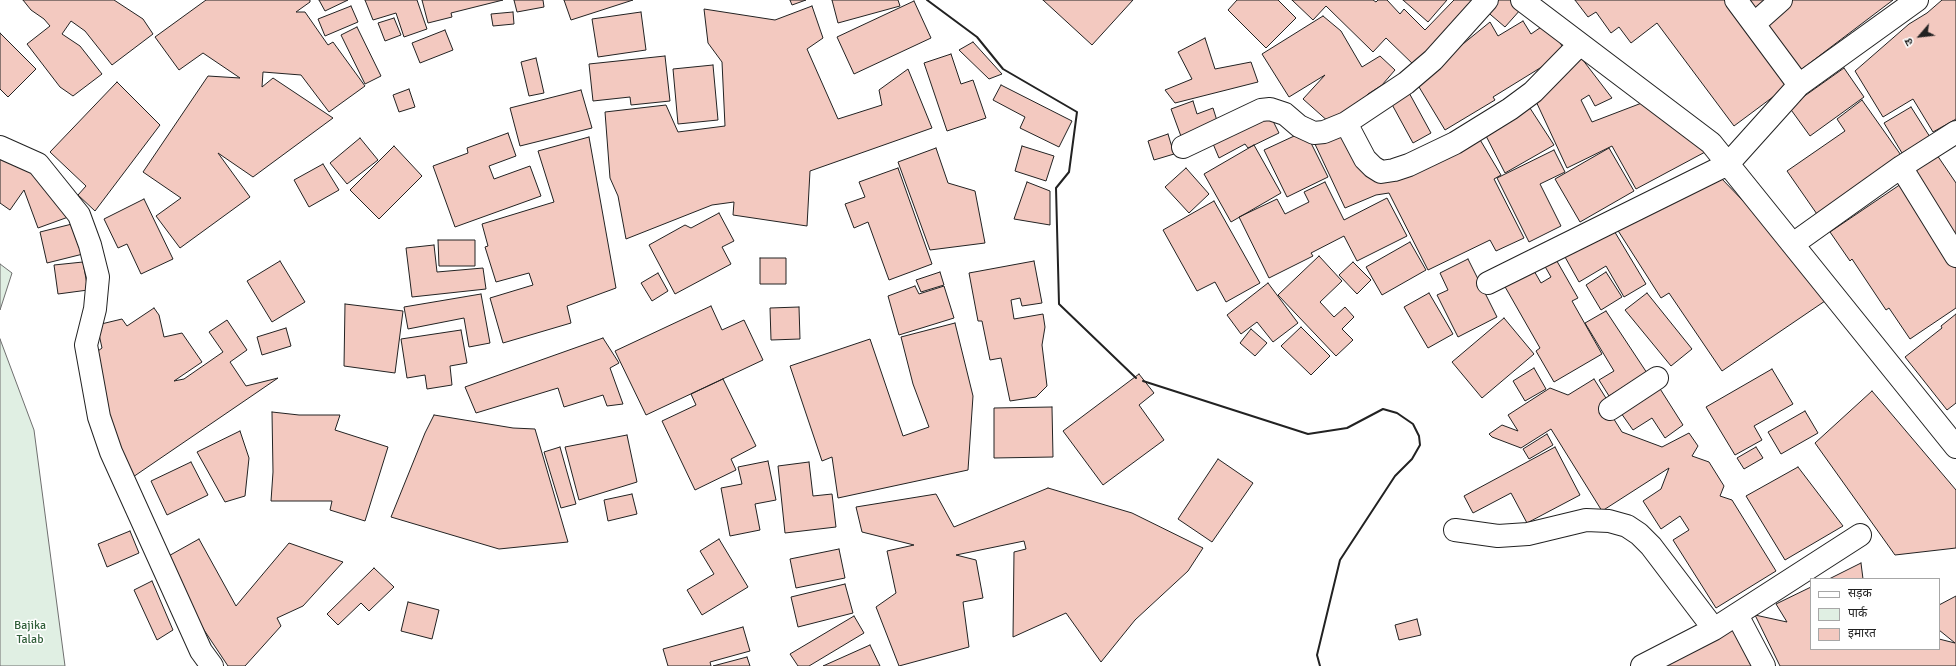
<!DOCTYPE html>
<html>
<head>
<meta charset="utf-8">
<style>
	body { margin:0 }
	#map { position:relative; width:1956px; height:666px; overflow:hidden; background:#fff; font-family:Signika,"Noto Sans Devanagari",sans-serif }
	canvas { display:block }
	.legend { position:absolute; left:1810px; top:578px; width:130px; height:72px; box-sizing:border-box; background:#fff; border:1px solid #a7a7a7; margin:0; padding:5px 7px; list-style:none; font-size:12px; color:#222 }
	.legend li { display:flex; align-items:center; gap:8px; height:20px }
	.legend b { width:20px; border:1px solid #a7a7a7 }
	.north { position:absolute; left:1900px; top:16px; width:40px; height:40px; -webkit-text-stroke:3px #fff; paint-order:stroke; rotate:242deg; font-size:11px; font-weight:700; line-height:16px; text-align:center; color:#222 }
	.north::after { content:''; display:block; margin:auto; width:14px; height:18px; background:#222; clip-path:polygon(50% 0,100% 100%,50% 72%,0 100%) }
</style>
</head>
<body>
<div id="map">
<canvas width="1956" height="666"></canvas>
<ul class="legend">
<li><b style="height:5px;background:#fff"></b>सड़क</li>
<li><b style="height:11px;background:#e0efe3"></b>पार्क</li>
<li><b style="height:11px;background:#f3c9c0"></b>इमारत</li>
</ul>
<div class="north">उ</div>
</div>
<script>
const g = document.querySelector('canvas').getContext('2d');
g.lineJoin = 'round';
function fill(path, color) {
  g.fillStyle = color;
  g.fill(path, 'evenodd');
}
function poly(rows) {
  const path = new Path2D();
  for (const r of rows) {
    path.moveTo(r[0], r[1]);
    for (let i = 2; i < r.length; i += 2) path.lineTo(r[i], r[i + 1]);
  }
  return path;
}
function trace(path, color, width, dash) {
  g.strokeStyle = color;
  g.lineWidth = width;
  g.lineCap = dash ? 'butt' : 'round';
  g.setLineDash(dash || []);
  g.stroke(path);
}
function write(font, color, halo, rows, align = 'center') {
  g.font = font + ' Signika,sans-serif';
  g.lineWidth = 3;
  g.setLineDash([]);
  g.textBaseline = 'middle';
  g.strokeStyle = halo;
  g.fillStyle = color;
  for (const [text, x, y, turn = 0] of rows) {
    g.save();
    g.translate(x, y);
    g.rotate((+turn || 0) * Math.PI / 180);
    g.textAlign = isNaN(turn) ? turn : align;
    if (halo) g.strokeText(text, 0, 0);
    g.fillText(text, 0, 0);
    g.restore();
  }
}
const green = poly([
	[0,264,12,273,0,310,0,264],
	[0,339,34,430,65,666,0,666,0,339]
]);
fill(green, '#e0efe3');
trace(green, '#6f6f6f', 1);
const building = poly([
	[23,0,114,0,143,19,153,34,112,65,85,31,71,21,62,34,80,46,102,74,73,96,60,87,27,44,50,26,44,19,31,10,23,0],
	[206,0,310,0,310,2,296,12,305,12,328,45,333,42,365,86,329,112,301,75,263,72,262,87,273,78,333,118,253,177,218,153,250,197,180,248,156,216,181,198,143,172,208,76,240,78,203,53,179,70,155,37,206,0],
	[319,0,348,0,325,11,319,0],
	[365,0,417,0,427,29,404,37,396,13,373,20,365,0],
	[422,0,503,0,451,13,452,17,428,23,422,0],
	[514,0,543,0,544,7,517,12,514,0],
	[564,0,633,0,571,20,564,0],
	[790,0,806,0,792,5,790,0],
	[832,0,898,0,900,6,838,23,832,0],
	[1043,0,1133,0,1092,45,1043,0],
	[1237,0,1278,0,1296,18,1266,48,1228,10,1237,0],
	[1292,0,1373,0,1376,2,1378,0,1387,0,1400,14,1404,9,1425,30,1454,0,1482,0,1416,67,1386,38,1373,52,1326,6,1313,20,1292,0],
	[1403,0,1447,0,1428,22,1403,0],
	[1494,0,1511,0,1521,9,1505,27,1484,9,1494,0],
	[1575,0,1728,0,1793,82,1734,126,1657,23,1631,43,1619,27,1611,33,1596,12,1588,17,1575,0],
	[1745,0,1769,0,1752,11,1745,0],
	[1792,0,1893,0,1798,72,1761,24,1792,0],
	[1942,0,1956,0,1956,119,1933,132,1913,99,1883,117,1855,71,1909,24,1927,13,1942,0],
	[914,1,931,38,854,74,837,37,914,1],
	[351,6,358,22,325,36,318,19,351,6],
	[812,6,823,38,807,49,838,119,882,105,879,90,908,69,932,128,810,171,807,226,733,215,734,202,712,205,626,239,618,196,610,178,605,112,666,105,678,132,725,126,722,62,708,43,704,9,775,20,812,6],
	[513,12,514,24,493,26,491,14,513,12],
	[641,12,646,50,598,57,592,19,641,12],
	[1323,16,1341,31,1362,67,1380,56,1395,70,1382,85,1368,94,1356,106,1330,123,1303,99,1325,75,1289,97,1262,54,1323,16],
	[394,18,401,35,385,41,378,23,394,18],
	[1523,21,1531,34,1547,23,1566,52,1493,97,1495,100,1445,130,1416,82,1490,22,1498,36,1523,21],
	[357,27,381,76,365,84,341,35,357,27],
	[445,30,453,50,420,63,412,43,445,30],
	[0,33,36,69,8,97,0,89,0,33],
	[1205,38,1215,69,1251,62,1258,82,1175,103,1165,90,1192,79,1178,52,1205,38],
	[973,42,1002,74,989,79,959,50,973,42],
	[951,54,961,84,973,80,986,118,947,131,924,63,951,54],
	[1579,55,1612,98,1595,106,1589,95,1581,100,1592,122,1647,101,1707,151,1636,189,1612,146,1567,168,1534,97,1579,55],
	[665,56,670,101,631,105,630,97,593,101,589,64,665,56],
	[536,58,544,93,529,96,521,62,536,58],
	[713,65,718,120,678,124,673,69,713,65],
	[1844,68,1864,97,1810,136,1789,107,1844,68],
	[117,82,160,125,95,211,78,195,86,186,50,152,117,82],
	[1001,85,1072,121,1059,147,1020,128,1025,117,993,100,1001,85],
	[409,89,415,107,399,112,393,95,409,89],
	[1407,89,1431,133,1413,143,1389,99,1407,89],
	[581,90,592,128,520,146,510,108,581,90],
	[1862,100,1903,158,1819,217,1787,171,1845,131,1837,119,1862,100],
	[1193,101,1197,114,1213,108,1219,127,1182,139,1171,109,1193,101],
	[1526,102,1554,145,1505,173,1484,132,1526,102],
	[1911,107,1930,137,1902,153,1884,123,1911,107],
	[1269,113,1279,133,1248,148,1245,144,1219,158,1211,139,1269,113],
	[1343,130,1400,176,1479,138,1501,175,1494,179,1524,238,1496,251,1490,240,1428,270,1389,193,1376,195,1345,208,1314,142,1343,130],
	[1305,131,1328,177,1287,197,1264,150,1305,131],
	[508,133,516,156,489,166,494,179,530,166,541,196,455,227,433,166,468,153,467,148,508,133],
	[1168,134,1174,154,1154,160,1148,141,1168,134],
	[589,137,616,288,567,306,571,323,503,343,490,298,533,285,529,273,496,282,485,247,488,246,482,224,554,202,538,151,589,137],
	[360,138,378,160,347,184,330,163,360,138],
	[1254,145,1281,193,1231,222,1204,174,1254,145],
	[394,146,422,176,379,219,350,190,394,146],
	[1022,146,1054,156,1046,181,1015,171,1022,146],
	[936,148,948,183,975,191,985,243,930,250,898,162,936,148],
	[1609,148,1634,191,1580,222,1555,179,1609,148],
	[1554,150,1565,172,1540,184,1561,226,1529,242,1497,178,1554,150],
	[0,154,28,162,71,216,38,228,24,190,10,210,0,203,0,154],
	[1937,155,1956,183,1956,246,1908,174,1937,155],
	[323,164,339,190,309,207,294,180,323,164],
	[898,168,932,264,889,280,868,222,854,228,845,204,865,197,859,182,898,168],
	[1186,168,1209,194,1189,213,1165,187,1186,168],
	[1720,177,1749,207,1825,301,1722,371,1669,293,1661,298,1617,229,1720,177],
	[1027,182,1050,191,1050,225,1014,219,1027,182],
	[1325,182,1344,220,1387,198,1407,236,1357,261,1344,236,1311,253,1313,256,1269,278,1239,217,1277,199,1285,214,1309,202,1304,192,1325,182],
	[1901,184,1956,267,1956,308,1910,339,1889,308,1886,310,1852,259,1850,261,1830,232,1901,184],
	[144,199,173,259,141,274,127,244,118,248,104,219,144,199],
	[1214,201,1260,283,1226,302,1215,282,1197,291,1163,230,1214,201],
	[719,213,734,241,722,247,731,264,675,294,649,245,685,225,691,228,719,213],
	[80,222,87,253,47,263,40,232,80,222],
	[1613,229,1646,284,1624,297,1606,266,1579,282,1565,257,1613,229],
	[438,240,475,240,475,266,439,266,438,240],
	[1410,242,1426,270,1382,295,1366,267,1410,242],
	[434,245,437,272,483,268,486,289,412,297,406,248,434,245],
	[1319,256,1342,281,1320,302,1334,317,1345,307,1354,317,1342,329,1353,340,1336,356,1278,295,1319,256],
	[1554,256,1578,298,1572,301,1602,354,1554,382,1536,351,1540,348,1504,285,1533,269,1541,283,1551,277,1543,263,1554,256],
	[760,258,786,258,786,284,760,284,760,258],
	[1468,259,1497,317,1458,337,1437,295,1448,290,1440,273,1468,259],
	[280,261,305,302,272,322,247,281,280,261],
	[1034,261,1042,303,1022,306,1020,298,1011,300,1014,319,1043,314,1045,327,1042,345,1047,386,1036,397,1010,401,1001,358,990,360,982,321,978,321,969,273,1034,261],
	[83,262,88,290,58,294,54,265,83,262],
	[1353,262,1371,280,1357,294,1339,275,1353,262],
	[940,272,944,285,921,292,916,280,940,272],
	[1606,272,1622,297,1601,310,1586,285,1606,272],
	[658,273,668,291,652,301,641,283,658,273],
	[1268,283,1298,323,1273,342,1257,322,1241,334,1227,315,1268,283],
	[915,286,919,294,944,286,954,318,899,335,888,296,915,286],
	[1429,293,1453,334,1428,348,1404,307,1429,293],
	[1647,293,1692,349,1671,366,1625,310,1647,293],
	[481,294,490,343,469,347,464,318,408,329,404,307,481,294],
	[345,304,403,311,395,373,344,366,345,304],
	[711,306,722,330,744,320,763,360,646,415,615,351,711,306],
	[799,307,800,339,771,340,770,308,799,307],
	[154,308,159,315,164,337,182,333,202,362,174,381,184,379,223,352,209,332,227,320,247,350,230,362,246,386,278,378,133,477,106,413,94,354,102,348,97,325,122,319,127,326,154,308],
	[1606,311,1647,373,1609,396,1599,380,1614,371,1585,323,1606,311],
	[1956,314,1956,403,1947,410,1905,357,1942,328,1941,326,1956,314],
	[1504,318,1534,354,1482,398,1452,362,1504,318],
	[955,323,973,396,968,470,838,498,832,457,822,461,790,366,870,339,903,436,929,427,913,384,901,337,955,323],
	[1301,327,1330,356,1311,375,1281,346,1301,327],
	[286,328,291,346,262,355,257,337,286,328],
	[1251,329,1267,343,1255,356,1240,343,1251,329],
	[461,330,467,363,450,366,452,385,427,389,425,375,407,378,401,339,461,330],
	[603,338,619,363,610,368,623,404,607,406,603,395,564,407,558,388,476,413,465,387,603,338],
	[1534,368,1546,389,1525,401,1513,381,1534,368],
	[1772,369,1793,404,1754,426,1762,440,1735,455,1706,407,1772,369],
	[1139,374,1154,393,1139,405,1164,440,1103,485,1063,431,1139,374],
	[723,379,756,446,731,459,736,470,695,490,662,421,696,405,691,394,723,379],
	[1594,379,1609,403,1605,405,1622,432,1662,447,1689,433,1698,446,1692,456,1709,462,1724,486,1720,496,1732,500,1776,571,1716,608,1673,540,1689,530,1680,516,1661,529,1643,501,1661,489,1669,468,1602,511,1551,429,1521,448,1492,437,1489,434,1502,425,1518,431,1508,415,1550,388,1568,395,1594,379],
	[1657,384,1683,425,1665,438,1652,418,1633,430,1621,413,1657,384],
	[1872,391,1956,490,1956,548,1895,555,1815,443,1872,391],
	[1052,407,1053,457,994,458,994,408,1052,407],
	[1805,411,1818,433,1781,454,1768,432,1805,411],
	[272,412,299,415,340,415,335,430,388,447,365,521,330,510,332,501,271,501,273,472,272,412],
	[434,415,513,428,535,429,568,542,499,549,391,517,425,433,434,415],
	[240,431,249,458,245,496,225,502,197,452,240,431],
	[1547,434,1553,445,1529,459,1523,449,1547,434],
	[627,435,637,482,579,500,565,447,627,435],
	[560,447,576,504,561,508,544,452,560,447],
	[1555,447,1580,495,1527,523,1511,493,1473,513,1464,496,1555,447],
	[1756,447,1763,458,1744,469,1737,458,1756,447],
	[1218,459,1253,483,1212,542,1178,519,1218,459],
	[768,461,776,500,755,504,760,530,730,536,721,488,742,484,738,467,768,461],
	[191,462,208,495,167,515,151,481,191,462],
	[809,462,813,496,832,494,836,527,785,533,778,466,809,462],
	[1798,467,1843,526,1785,560,1746,496,1798,467],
	[1048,488,1132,513,1203,548,1188,571,1135,620,1101,662,1066,613,1013,637,1014,552,1026,549,1024,541,956,555,976,560,983,598,963,602,969,647,899,666,876,607,896,593,887,551,914,545,862,532,856,507,936,494,954,527,1048,488],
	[632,494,637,514,608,521,604,500,632,494],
	[130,531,139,553,107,567,98,544,130,531],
	[199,539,236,606,289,543,343,562,303,606,277,618,281,626,245,666,228,666,204,630,165,558,199,539],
	[719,539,748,587,702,615,687,590,714,574,700,551,719,539],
	[839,549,845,578,796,588,790,559,839,549],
	[1861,563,1863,579,1829,579,1861,563],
	[374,568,394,587,369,611,361,603,338,625,327,614,374,568],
	[152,581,173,630,157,640,134,590,152,581],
	[845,584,853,613,798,627,791,597,845,584],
	[1811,587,1811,649,1939,649,1939,639,1955,643,1939,630,1939,605,1956,596,1956,666,1780,666,1755,615,1787,622,1776,604,1811,587],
	[408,602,439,610,432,639,401,631,408,602],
	[854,616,864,633,809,666,798,666,790,654,854,616],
	[1417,619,1421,635,1399,640,1395,625,1417,619],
	[743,627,750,651,710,662,711,666,668,666,663,649,743,627],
	[1738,627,1752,666,1665,666,1738,627],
	[870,645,880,666,823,666,870,645],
	[747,657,750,666,713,666,747,657]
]);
fill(building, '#f3c9c0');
trace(building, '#222', 1);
const street = poly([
	[1522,0,1711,143,1956,447],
	[1754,24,1781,0],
	[1799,85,1917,0],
	[1346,123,1365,159,1373,167,1381,172,1394,170,1409,165,1455,143,1510,109,1533,92,1580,44],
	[0,147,38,164,79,215,90,245,98,277,95,309,86,345,99,417,111,452,201,651,212,666],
	[1183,147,1261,110,1270,109,1285,114,1299,126,1314,133,1324,132,1346,123,1406,83,1433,60,1487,0],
	[1901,167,1956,256],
	[1793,244,1901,167,1956,132],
	[1488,283,1728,164,1799,85,1736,0],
	[1610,409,1657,378],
	[1455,530,1498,536,1528,534,1586,520,1609,521,1627,526,1639,534,1651,546,1714,629],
	[1737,615,1764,666],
	[1642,666,1714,629,1860,535]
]);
trace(street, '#222', 24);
trace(street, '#fff', 22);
trace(poly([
	[927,0,977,37,1003,69,1077,112,1069,172,1056,188,1059,304,1136,378],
	[1143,381,1308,434,1347,428,1383,409,1397,413,1413,424,1419,436,1420,445,1412,459,1395,476,1340,560,1317,655,1320,666]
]), '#222', 2);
write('12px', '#2f5e38', '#fff', [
	["Bajika",30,626],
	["Talab",30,640]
]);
</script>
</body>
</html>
